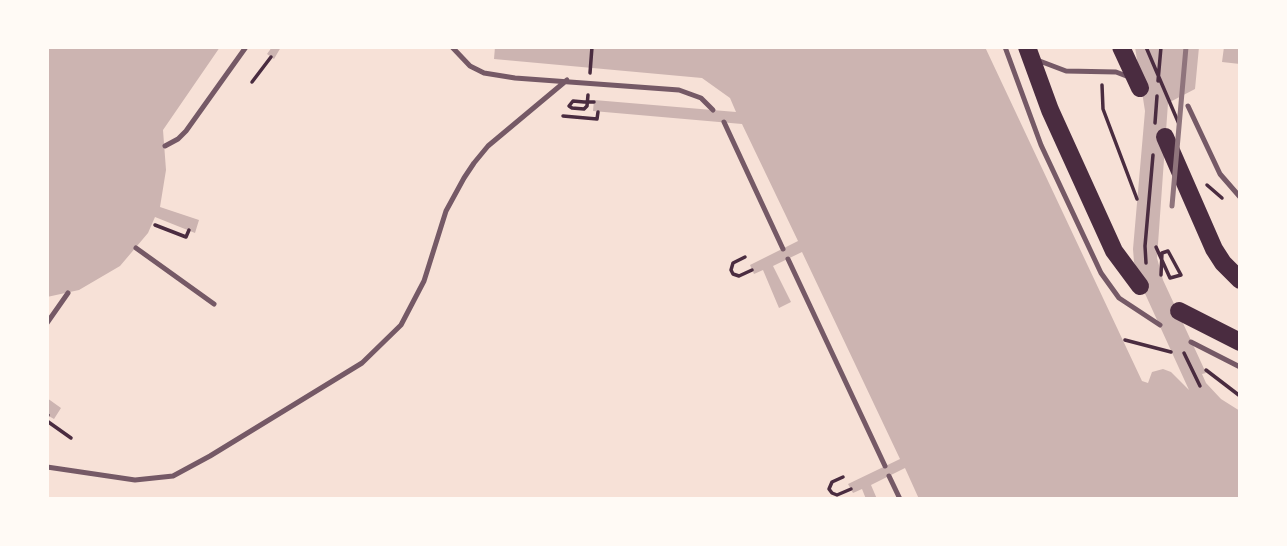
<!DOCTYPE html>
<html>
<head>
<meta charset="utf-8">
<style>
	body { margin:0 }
	#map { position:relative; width:1287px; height:546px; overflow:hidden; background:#f7e1d7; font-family:Barlow,sans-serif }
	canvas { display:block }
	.frame { position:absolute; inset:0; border:49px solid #fffaf5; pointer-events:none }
</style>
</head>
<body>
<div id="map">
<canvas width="1287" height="546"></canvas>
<div class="frame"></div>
</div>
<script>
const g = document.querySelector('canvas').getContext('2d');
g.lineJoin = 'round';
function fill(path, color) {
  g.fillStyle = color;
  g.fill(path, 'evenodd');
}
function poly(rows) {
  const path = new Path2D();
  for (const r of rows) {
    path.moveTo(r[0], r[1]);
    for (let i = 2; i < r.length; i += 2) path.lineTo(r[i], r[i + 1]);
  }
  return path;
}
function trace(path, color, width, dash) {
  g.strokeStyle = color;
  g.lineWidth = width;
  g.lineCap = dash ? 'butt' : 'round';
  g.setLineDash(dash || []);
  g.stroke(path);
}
fill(poly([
	[47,47,220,47,163,130,166,170,160,207,199,220,195,233,155,217,148,233,120,266,79,290,47,297],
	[272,47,281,47,274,59,267,54],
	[495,47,985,47,1142,381,1148,383,1152,372,1163,369,1171,372,1189,390,1142,287,1134,262,1133,249,1145,111,1135,47,1199,47,1195,89,1168,103,1157,258,1163,280,1206,373,1202,374,1206,383,1221,399,1240,411,1240,499,919,499,905,468,871,485,877,499,866,499,862,489,853,493,848,484,900,459,802,252,773,266,791,302,779,308,763,270,754,274,750,265,798,241,742,124,593,111,594,100,736,112,730,98,702,78,494,59],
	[1224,47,1240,47,1240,64,1222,62],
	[47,398,61,408,54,419,47,415]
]), '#ccb4b1');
trace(poly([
	[1146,47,1179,124],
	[590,73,592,47],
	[1158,81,1161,47],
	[252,82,271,57],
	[1102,85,1103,109,1137,199],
	[588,95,587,106,584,109,572,108,569,106,573,101,584,102,594,102],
	[563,116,597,119,598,112],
	[1155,123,1157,96],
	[1207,185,1222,198],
	[155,225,186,237,189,230],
	[1156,247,1170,278,1181,275,1168,251,1162,253,1161,275],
	[745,257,733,263,731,270,733,274,739,276,752,270],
	[1146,263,1145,246,1153,155],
	[1125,340,1171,352],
	[1184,353,1200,386],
	[1206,370,1240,396],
	[47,417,48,415],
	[47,421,71,438],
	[843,477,832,482,829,489,832,493,837,495,851,489]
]), '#4a2c40', 3.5);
trace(poly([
	[452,47,470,66,484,73,515,78,679,90,701,98,713,110],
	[1005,47,1041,145,1101,273,1119,298,1160,325],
	[1037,60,1066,71,1116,72,1129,77],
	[1188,106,1220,174,1240,197],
	[724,122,783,249],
	[165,146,178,139,186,131,246,47],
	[136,248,214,304],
	[788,259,885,466],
	[47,323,68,293],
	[1191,342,1240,367],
	[47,467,135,480,173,476,210,456,362,363,401,325,424,281,446,211,464,178,474,163,488,146,567,80],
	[889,476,900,499]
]), '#755966', 5);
trace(poly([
	[1027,47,1050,110,1114,251,1140,286],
	[1121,47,1140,88],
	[1165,137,1214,249,1223,263,1240,280],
	[1179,311,1240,342]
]), '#4a2c40', 18);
trace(poly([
	[1172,206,1186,47]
]), '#8f747c', 5);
</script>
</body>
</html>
